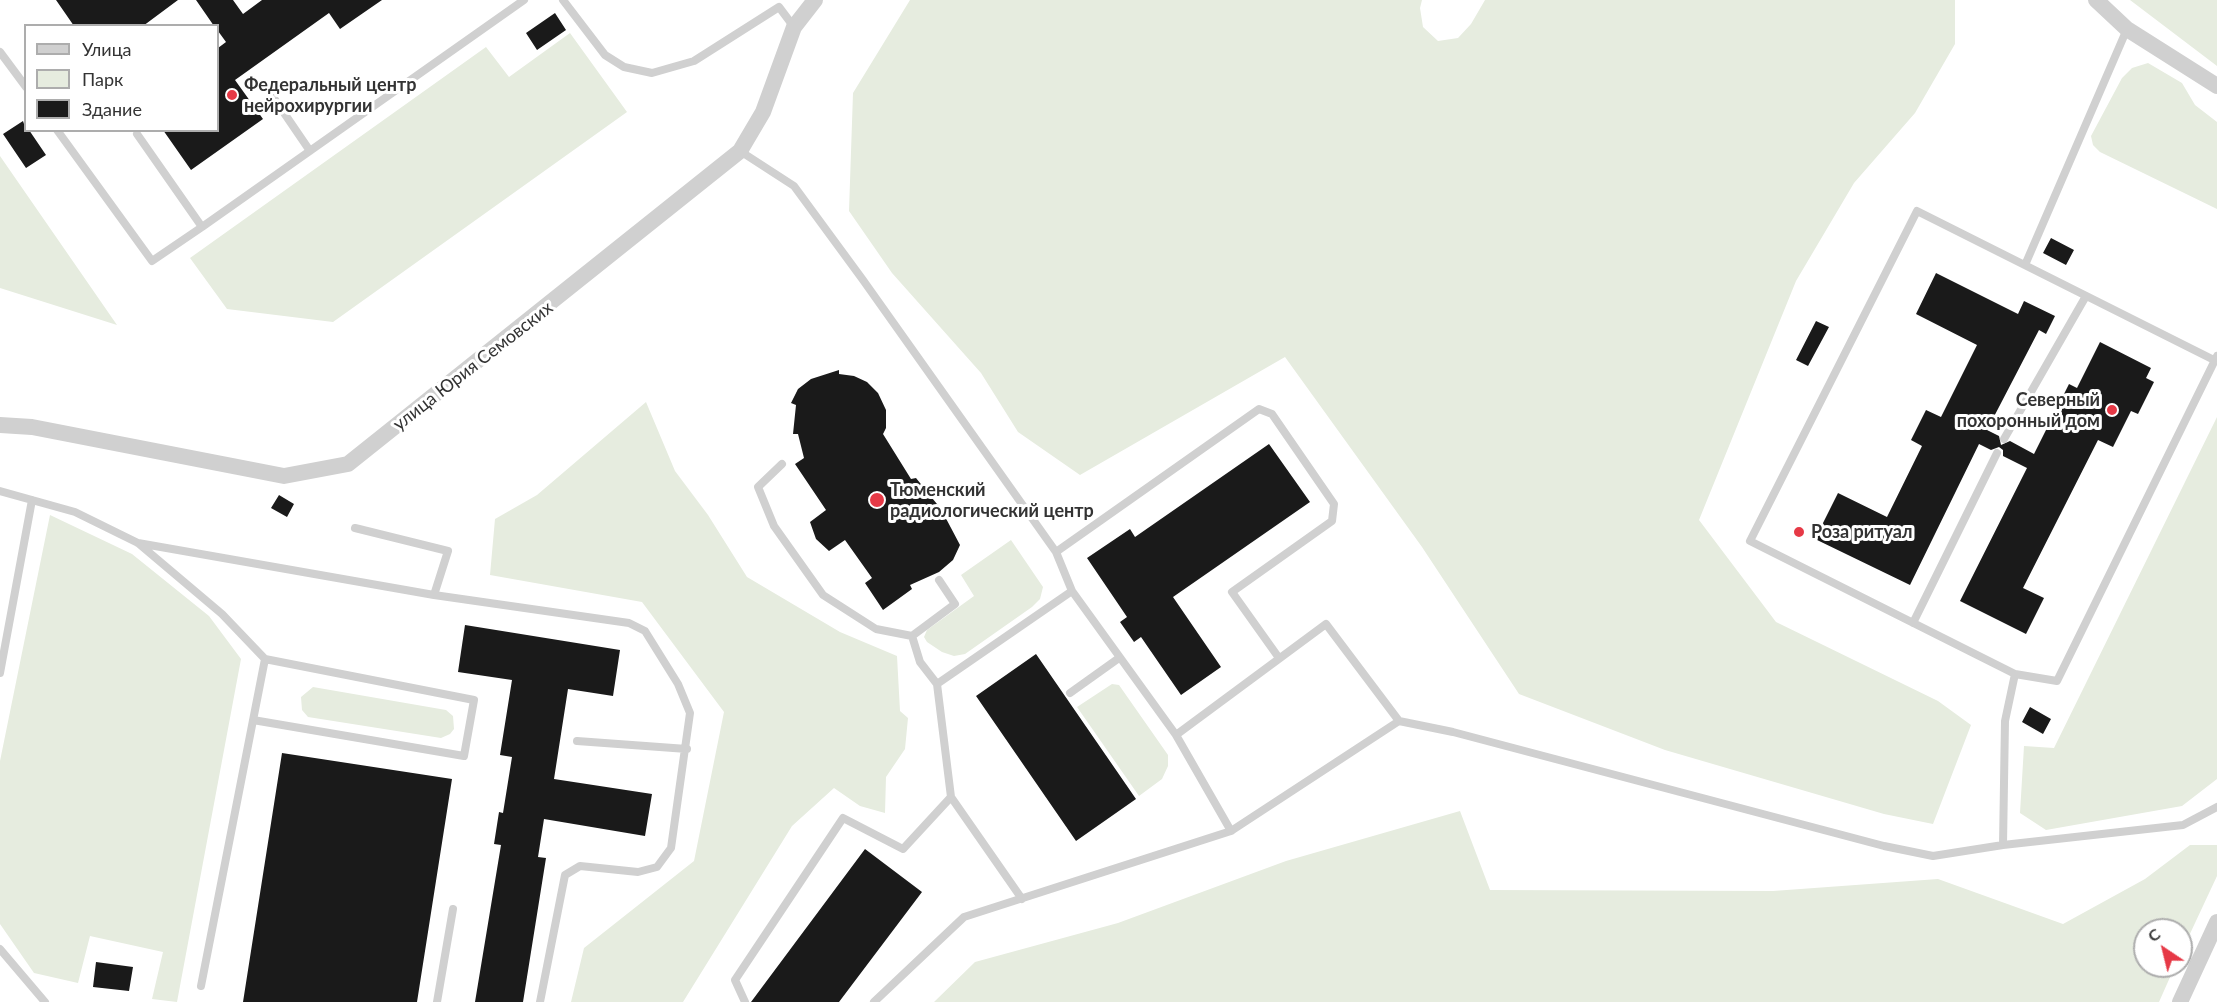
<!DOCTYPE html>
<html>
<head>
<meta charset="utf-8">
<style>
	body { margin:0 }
	#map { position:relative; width:2217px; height:1002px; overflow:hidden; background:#fff; font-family:Lato,sans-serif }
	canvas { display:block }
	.legend { position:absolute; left:24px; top:24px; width:195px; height:108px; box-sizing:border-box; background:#fff; border:2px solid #adadad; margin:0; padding:8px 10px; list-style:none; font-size:18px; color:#333 }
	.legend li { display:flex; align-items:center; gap:12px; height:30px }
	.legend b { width:30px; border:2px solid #adadad }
	.north { position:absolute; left:2133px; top:918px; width:60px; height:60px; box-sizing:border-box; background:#fff; border:2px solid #adadad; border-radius:50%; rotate:325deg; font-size:16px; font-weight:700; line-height:24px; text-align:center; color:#333 }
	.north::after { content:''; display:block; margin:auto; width:21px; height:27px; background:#e63946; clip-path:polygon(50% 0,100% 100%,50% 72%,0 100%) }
</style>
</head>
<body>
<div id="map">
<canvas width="2217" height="1002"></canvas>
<ul class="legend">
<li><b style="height:8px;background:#d0d0d0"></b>Улица</li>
<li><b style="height:16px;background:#e6ecdf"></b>Парк</li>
<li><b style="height:16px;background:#1a1a1a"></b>Здание</li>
</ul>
<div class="north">С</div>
</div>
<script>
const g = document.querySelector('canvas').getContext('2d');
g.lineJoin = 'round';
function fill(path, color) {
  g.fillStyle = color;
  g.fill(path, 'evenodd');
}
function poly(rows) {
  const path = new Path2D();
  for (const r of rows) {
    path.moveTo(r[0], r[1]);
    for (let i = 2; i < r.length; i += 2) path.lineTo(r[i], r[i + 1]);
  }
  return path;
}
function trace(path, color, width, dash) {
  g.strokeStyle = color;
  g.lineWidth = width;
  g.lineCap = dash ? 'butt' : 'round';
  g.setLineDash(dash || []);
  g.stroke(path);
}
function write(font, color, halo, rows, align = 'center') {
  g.font = font + ' Lato,sans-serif';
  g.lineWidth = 6;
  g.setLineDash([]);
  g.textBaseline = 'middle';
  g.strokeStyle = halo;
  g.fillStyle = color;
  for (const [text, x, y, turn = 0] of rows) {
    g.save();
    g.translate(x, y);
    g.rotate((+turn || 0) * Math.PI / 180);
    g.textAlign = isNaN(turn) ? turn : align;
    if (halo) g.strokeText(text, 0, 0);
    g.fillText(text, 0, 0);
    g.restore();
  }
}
fill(poly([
	[910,0,1422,0,1420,8,1423,27,1438,41,1458,38,1471,24,1485,0,1955,0,1955,44,1915,113,1854,183,1796,281,1699,520,1776,622,1938,701,1971,725,1933,824,1884,814,1665,750,1519,694,1422,547,1285,357,1080,475,1018,432,981,373,892,273,849,211,853,93],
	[2130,0,2217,0,2217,66],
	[570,33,627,112,333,322,227,309,190,258,486,47,509,77],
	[2148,63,2182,83,2195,105,2217,122,2217,209,2100,152,2093,145,2091,136,2122,78,2132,68],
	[0,156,117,325,0,288],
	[646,402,675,471,708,515,747,577,840,632,897,656,900,711,908,718,905,749,886,777,885,813,860,806,834,788,792,826,683,1002,571,1002,584,948,694,861,724,712,642,602,490,575,495,519,537,495],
	[2217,417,2217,779,2182,806,2046,830,2020,813,2024,746,2054,748],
	[50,515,132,554,209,616,241,659,177,1002,152,999,163,952,90,936,78,983,34,973,0,924,0,761],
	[1011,540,1043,587,1040,599,1032,607,965,654,954,656,942,652,927,642,924,637,927,630,974,596,961,575],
	[1112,684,1119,685,1168,755,1168,766,1162,779,1139,796,1077,707],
	[313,687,446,710,453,716,454,729,450,734,441,738,308,717,302,710,301,697],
	[1460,811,1490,890,1773,891,1938,879,2063,924,2145,879,2190,845,2217,845,2217,876,2181,953,2181,930,2145,930,2145,966,2175,966,2159,1002,934,1002,975,962,1118,923,1286,861]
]), '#e6ecdf');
fill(poly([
	[56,0,178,0,143,26,74,26],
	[196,0,233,0,243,14,262,0,382,0,340,29,329,13,235,80,263,119,191,170,163,130,218,130,218,48,226,42,218,31,218,26,214,26],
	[555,13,566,30,537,50,526,33],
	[23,121,26,130,29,130,46,155,26,168,3,134],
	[2051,238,2074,250,2066,265,2043,253],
	[1936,273,2018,314,2024,301,2055,316,2046,334,2039,330,1987,430,1999,436,2001,445,2010,441,2034,454,2069,384,2077,388,2100,342,2151,368,2146,378,2154,382,2138,414,2131,411,2113,447,2098,440,2023,588,2044,598,2026,634,1960,601,2027,468,2003,456,2003,450,1999,447,1991,450,1979,444,1910,585,1815,539,1838,493,1887,517,1922,446,1911,440,1926,410,1941,417,1977,345,1916,314],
	[1816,321,1829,327,1808,366,1796,360],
	[839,370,839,374,854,376,867,382,878,393,886,410,886,428,883,434,911,479,916,478,941,509,960,545,953,560,939,572,910,585,912,589,883,610,865,583,872,578,845,540,829,551,816,539,810,522,826,510,795,464,804,458,798,434,793,434,796,405,791,403,798,389,811,379],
	[1269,444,1310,502,1173,597,1221,667,1181,695,1141,637,1134,642,1120,622,1127,617,1087,558,1130,529,1135,537],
	[279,495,294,504,287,517,271,508],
	[465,625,620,650,613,696,568,689,554,779,652,794,645,836,544,819,538,857,546,858,523,1002,475,1002,501,845,494,844,499,812,503,813,512,757,500,755,512,680,458,672],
	[1036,654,1136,799,1076,841,976,696],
	[2030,707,2051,719,2043,734,2022,722],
	[282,753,452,779,417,1002,243,1002],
	[865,849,922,892,839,1002,751,1002],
	[96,962,133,967,129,991,93,987]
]), '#1a1a1a');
trace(poly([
	[563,0,605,55,624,67,652,73,694,61,779,7,794,27],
	[0,52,26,87],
	[267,88,310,151],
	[57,130,152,261,202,227],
	[137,134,202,227,524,0],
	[740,151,794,186,863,280,1056,552,1072,591,1176,735,1231,831,1399,721,1453,732,1884,846,1933,856,2003,845,2183,825,2217,807],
	[2025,265,2127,29],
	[2214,360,1917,211,1750,541,2015,674,2057,681,2217,356],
	[2004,439,2086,296],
	[782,464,758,487,774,526,823,595,876,629,912,636,920,662,937,684,1072,591],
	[0,491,75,512,138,543,222,614,265,659,474,700,464,756,253,720],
	[355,528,448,551,434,595],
	[138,543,434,595,629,623,645,631,678,684,690,713,671,848,657,867,638,872,580,866,565,875,540,1002],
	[1056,552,1259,409,1272,414,1334,504,1332,521,1232,592,1279,658],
	[1913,623,1997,453],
	[912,636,955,604,939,580],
	[0,673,32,500],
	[937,684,951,797,1022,899],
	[1070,693,1119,658],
	[1176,735,1326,624,1399,721],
	[577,741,687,749],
	[2003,845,2005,721,2015,674],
	[0,949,45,1002],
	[201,986,265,659],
	[437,1002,453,909],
	[745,1002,735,980,843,818,903,849,951,797],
	[874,1002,964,917,1231,831]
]), '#d0d0d0', 8);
trace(poly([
	[2096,0,2127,29,2217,86],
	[0,425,32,427,284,476,348,464,740,151,763,112,794,27,815,0],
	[2180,1002,2217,922]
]), '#d0d0d0', 16);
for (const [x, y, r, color] of [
	[232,95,6,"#e63946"],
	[2112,410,6,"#e63946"],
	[877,500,8,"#e63946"],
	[1799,532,6,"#e63946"]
]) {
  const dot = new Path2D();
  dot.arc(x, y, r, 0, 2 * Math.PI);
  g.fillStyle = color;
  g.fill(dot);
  trace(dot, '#fff', 2);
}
write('bold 18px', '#333', '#fff', [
	["Федеральный центр",244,85],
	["нейрохирургии",244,106],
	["Северный",2100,400,"right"],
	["похоронный дом",2100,421,"right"],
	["Тюменский",890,490],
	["радиологический центр",890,511],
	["Роза ритуал",1811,532]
], 'left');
write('18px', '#333', '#fff', [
	["улица Юрия Семовских",473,366,-38]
]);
</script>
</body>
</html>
